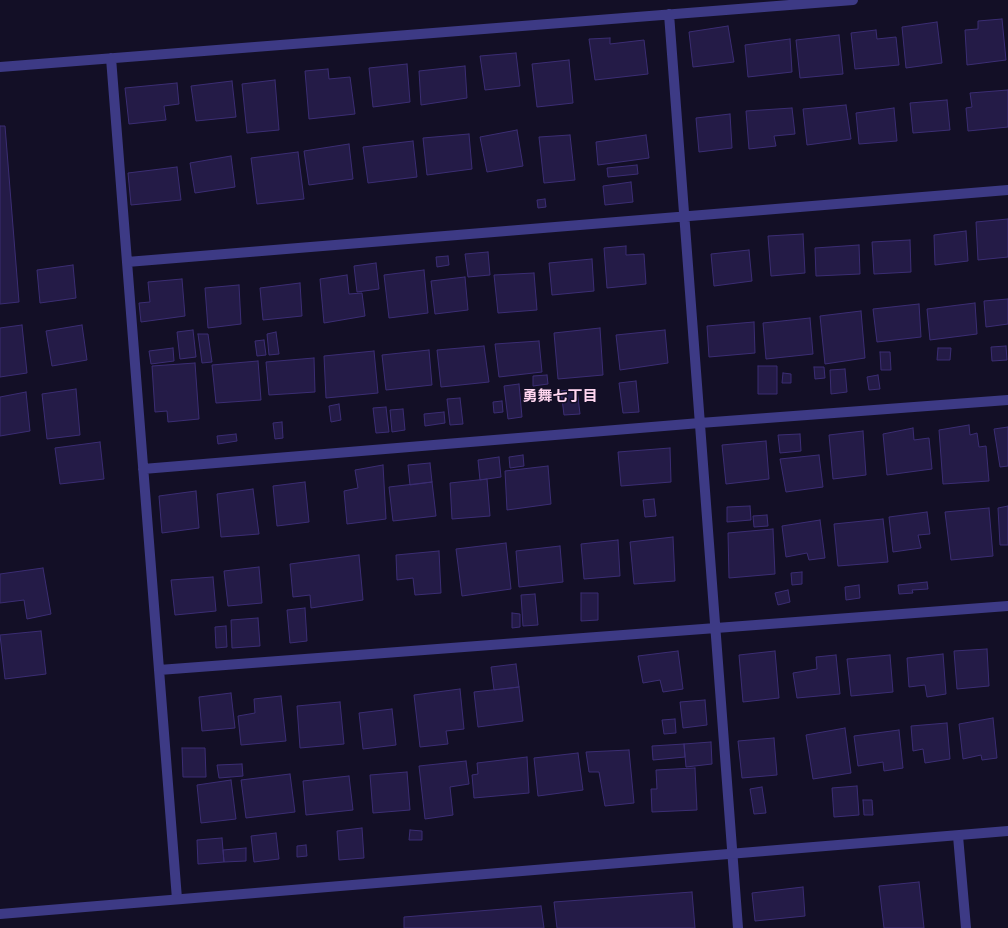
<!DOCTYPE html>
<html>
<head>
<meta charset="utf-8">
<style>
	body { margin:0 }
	canvas { display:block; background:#130f26 }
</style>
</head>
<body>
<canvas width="1008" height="928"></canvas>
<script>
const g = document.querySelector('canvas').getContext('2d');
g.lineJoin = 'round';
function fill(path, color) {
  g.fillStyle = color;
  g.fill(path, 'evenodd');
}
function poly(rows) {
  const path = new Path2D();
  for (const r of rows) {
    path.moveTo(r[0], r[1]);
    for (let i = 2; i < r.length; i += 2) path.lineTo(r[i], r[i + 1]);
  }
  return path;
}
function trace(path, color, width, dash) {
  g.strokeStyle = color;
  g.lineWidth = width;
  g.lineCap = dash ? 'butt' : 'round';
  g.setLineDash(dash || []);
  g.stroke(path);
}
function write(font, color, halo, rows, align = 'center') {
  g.font = font + ' Montserrat,"Noto Sans JP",sans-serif';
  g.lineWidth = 3;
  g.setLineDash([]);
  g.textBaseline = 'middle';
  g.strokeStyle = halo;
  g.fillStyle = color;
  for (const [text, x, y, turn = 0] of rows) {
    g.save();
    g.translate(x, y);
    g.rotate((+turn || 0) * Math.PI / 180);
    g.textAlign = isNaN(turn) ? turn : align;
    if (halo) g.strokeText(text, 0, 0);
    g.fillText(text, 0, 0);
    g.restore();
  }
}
const building = poly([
	[1002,19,1006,60,967,65,965,30,978,29,978,21,1002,19],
	[937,22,942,63,906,68,902,27,937,22],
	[728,26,734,62,693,67,689,32,728,26],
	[876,30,877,39,896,37,899,65,855,69,851,33,876,30],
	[839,35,843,74,800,78,796,40,839,35],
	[610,38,610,44,644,40,648,74,595,80,589,39,610,38],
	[790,39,792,72,748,77,745,45,790,39],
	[516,53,520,86,485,90,480,56,516,53],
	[569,60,573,103,537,107,532,64,569,60],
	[407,64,410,102,373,107,369,68,407,64],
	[465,66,467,98,421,105,419,71,465,66],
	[328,69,329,79,350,77,355,114,309,119,305,71,328,69],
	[275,80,279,130,247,133,242,84,275,80],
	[232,81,236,117,196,121,191,86,232,81],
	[177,83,179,104,164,106,166,120,129,124,125,88,177,83],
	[1008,90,1008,127,968,131,966,108,972,107,970,93,1008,90],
	[947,100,950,130,913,133,910,103,947,100],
	[846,105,851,139,807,145,803,109,846,105],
	[792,108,795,134,774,136,776,146,749,149,746,111,792,108],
	[894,108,897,141,859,144,856,113,894,108],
	[730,114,732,148,699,152,696,118,730,114],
	[0,126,5,126,19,302,0,304,0,126],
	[517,130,523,166,487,172,480,137,517,130],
	[469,134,472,169,427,175,423,138,469,134],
	[570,135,575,180,544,183,539,137,570,135],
	[646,135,649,158,598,165,596,142,646,135],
	[413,141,417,177,368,183,363,147,413,141],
	[349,144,353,179,309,185,304,151,349,144],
	[298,152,304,199,257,204,251,158,298,152],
	[231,156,235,187,195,193,190,163,231,156],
	[637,165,638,174,608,177,607,168,637,165],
	[177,167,181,200,131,205,128,173,177,167],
	[631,182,633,202,605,205,603,186,631,182],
	[545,199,546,207,538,208,537,200,545,199],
	[1008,219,1008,257,978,260,976,222,1008,219],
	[966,231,968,261,935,265,934,235,966,231],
	[803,234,805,273,771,276,768,236,803,234],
	[910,240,911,272,874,274,872,242,910,240],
	[859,245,860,274,816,276,815,248,859,245],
	[626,246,626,255,644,254,646,284,607,288,604,248,626,246],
	[749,250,752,281,714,286,711,254,749,250],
	[488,252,490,275,468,277,465,254,488,252],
	[448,256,449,265,437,267,436,257,448,256],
	[592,259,594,291,552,295,549,263,592,259],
	[376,263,379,289,357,292,354,266,376,263],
	[73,265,76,298,40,303,37,270,73,265],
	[424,270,428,313,389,318,384,275,424,270],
	[534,273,537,310,498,313,494,275,534,273],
	[347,275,349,294,362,293,365,316,324,323,320,279,347,275],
	[465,277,468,310,435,314,431,281,465,277],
	[182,279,185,316,141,322,139,303,150,302,148,282,182,279],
	[300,283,302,316,263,320,260,288,300,283],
	[239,285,241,324,208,328,205,288,239,285],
	[1008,299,1008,324,986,327,984,301,1008,299],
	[975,303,977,334,930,340,927,309,975,303],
	[919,304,921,337,877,342,873,309,919,304],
	[861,311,865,358,825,364,820,316,861,311],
	[810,318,813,354,766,359,763,323,810,318],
	[754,322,755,353,709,357,707,326,754,322],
	[22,325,27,373,0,377,0,328,22,325],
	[82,325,87,360,52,366,46,331,82,325],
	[600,328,603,375,558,379,554,333,600,328],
	[193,330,196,357,180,359,177,332,193,330],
	[665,330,668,363,620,370,616,335,665,330],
	[276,332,279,354,269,355,267,334,276,332],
	[198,334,208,334,212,362,202,363,198,334],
	[264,340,266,355,257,356,255,341,264,340],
	[539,341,542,372,499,377,495,344,539,341],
	[484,346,489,382,441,387,437,350,484,346],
	[1006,346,1007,360,992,361,991,347,1006,346],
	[173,348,174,361,151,364,149,351,173,348],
	[938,348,951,348,950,360,937,360,938,348],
	[429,350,432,385,386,390,382,355,429,350],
	[374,351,378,393,326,398,324,356,374,351],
	[880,352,890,352,891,370,881,370,880,352],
	[314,358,315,392,269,395,266,362,314,358],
	[258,361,261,400,216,403,212,365,258,361],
	[195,363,199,419,168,422,167,411,155,412,152,366,195,363],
	[758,366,777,366,777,394,758,394,758,366],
	[814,367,824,367,825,378,815,379,814,367],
	[845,369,847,392,831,394,830,370,845,369],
	[783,373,791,374,791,383,782,383,783,373],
	[547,375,548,384,533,386,533,376,547,375],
	[878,375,880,389,869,390,867,377,878,375],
	[636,381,639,412,623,413,619,383,636,381],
	[519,384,522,417,508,419,504,386,519,384],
	[76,389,80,435,47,439,42,394,76,389],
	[577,389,580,414,564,415,561,391,577,389],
	[26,392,30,431,0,436,0,397,26,392],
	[460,398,463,424,450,425,447,399,460,398],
	[502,401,503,412,494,413,493,402,502,401],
	[339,404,341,420,331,422,329,406,339,404],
	[386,407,389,432,376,433,373,408,386,407],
	[403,409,405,430,392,432,390,410,403,409],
	[444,412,445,423,425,426,424,414,444,412],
	[282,422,283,438,275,439,273,423,282,422],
	[969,425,970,435,977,433,979,447,986,446,989,481,943,484,939,430,969,425],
	[1008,427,1008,466,1000,467,994,429,1008,427],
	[913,428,914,440,929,438,932,469,887,475,883,434,913,428],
	[863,431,866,475,833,479,829,435,863,431],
	[236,434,237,441,218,444,217,436,236,434],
	[800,434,801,451,780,453,778,435,800,434],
	[766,441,769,479,726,484,722,445,766,441],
	[100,442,104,479,60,484,55,448,100,442],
	[670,448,671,482,621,486,618,452,670,448],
	[523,455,524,466,510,468,509,457,523,455],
	[819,455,823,487,786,492,780,459,819,455],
	[499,457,501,477,480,480,478,460,499,457],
	[430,463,432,482,410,485,408,465,430,463],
	[383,465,386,519,347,524,344,491,358,488,355,470,383,465],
	[548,466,551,504,507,510,505,471,548,466],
	[487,479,490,516,452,519,450,483,487,479],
	[305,482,309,522,277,526,273,486,305,482],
	[432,482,436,516,393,521,389,487,432,482],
	[253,489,259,534,221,537,217,494,253,489],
	[196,491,199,528,162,533,159,496,196,491],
	[654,499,656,516,645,517,643,500,654,499],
	[750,506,751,520,727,522,727,507,750,506],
	[1008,506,1008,545,1000,545,998,508,1008,506],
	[989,508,993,556,951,560,945,512,989,508],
	[927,512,930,534,918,535,921,548,893,552,889,517,927,512],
	[767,515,768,526,754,527,753,516,767,515],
	[883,519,888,562,838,566,834,524,883,519],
	[820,520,825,558,809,560,807,553,786,557,782,526,820,520],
	[773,529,775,574,729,578,728,533,773,529],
	[673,537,675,581,634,584,630,542,673,537],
	[618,540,620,576,584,579,581,544,618,540],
	[506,543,511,589,462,596,456,549,506,543],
	[560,546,563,582,519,587,516,551,560,546],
	[439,551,441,593,415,595,413,578,397,580,396,555,439,551],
	[359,555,363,600,311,608,310,595,293,597,290,564,359,555],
	[259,567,262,603,228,606,224,571,259,567],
	[43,568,51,614,27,619,24,600,0,603,0,574,43,568],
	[802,572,802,584,792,585,791,573,802,572],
	[213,577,216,611,175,615,171,580,213,577],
	[927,582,928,589,912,590,913,593,899,594,898,585,927,582],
	[859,585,860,598,846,600,845,587,859,585],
	[788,590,790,602,778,605,775,593,788,590],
	[581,593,598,593,598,620,581,621,581,593],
	[535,594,538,625,523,626,521,595,535,594],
	[305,608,307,641,290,643,287,610,305,608],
	[512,613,520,614,520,627,512,628,512,613],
	[258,618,260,646,232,648,231,620,258,618],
	[226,626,227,647,216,648,215,627,226,626],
	[41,631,46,674,5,679,0,635,41,631],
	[987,649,989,686,957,689,954,651,987,649],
	[678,651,683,689,663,692,660,680,643,683,638,656,678,651],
	[775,651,779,698,743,702,739,655,775,651],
	[943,654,946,694,927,697,925,685,909,687,907,658,943,654],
	[836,655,840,694,797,698,793,673,817,669,816,657,836,655],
	[890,655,893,692,851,696,847,659,890,655],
	[516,664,519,687,494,690,491,667,516,664],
	[519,687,523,721,478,727,474,692,519,687],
	[460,689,464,729,446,731,448,744,420,747,414,695,460,689],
	[231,693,235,728,202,731,199,697,231,693],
	[281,696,286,741,241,745,238,716,255,713,254,699,281,696],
	[705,700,707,725,683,728,680,702,705,700],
	[340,702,344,744,300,748,297,706,340,702],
	[392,709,396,745,363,749,359,713,392,709],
	[993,718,997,758,982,760,981,755,963,759,959,724,993,718],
	[675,719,676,733,664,734,662,720,675,719],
	[947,723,950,759,925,763,923,749,913,751,911,726,947,723],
	[845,728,851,773,813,779,806,735,845,728],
	[899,730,903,768,884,771,883,762,858,766,854,736,899,730],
	[774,738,777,775,742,778,738,741,774,738],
	[711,742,712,764,686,767,684,744,711,742],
	[684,744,685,757,653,760,652,746,684,744],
	[182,748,205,748,206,777,183,777,182,748],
	[629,750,634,803,605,806,599,772,589,772,586,752,629,750],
	[578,753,583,790,538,796,534,758,578,753],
	[527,757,529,793,474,798,472,775,478,774,477,763,527,757],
	[466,761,469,784,450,787,453,815,425,819,419,766,466,761],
	[242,764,243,776,219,778,217,765,242,764],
	[695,768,697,810,652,812,651,789,657,789,656,770,695,768],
	[407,772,410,810,373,813,370,775,407,772],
	[290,774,295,812,246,818,241,780,290,774],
	[349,776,353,810,306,815,303,781,349,776],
	[231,780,236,819,201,823,197,785,231,780],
	[857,786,859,815,834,817,832,788,857,786],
	[762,787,766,813,754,814,750,789,762,787],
	[863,800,872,800,873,815,864,815,863,800],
	[362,828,364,858,339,860,337,831,362,828],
	[410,830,422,831,422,840,409,840,410,830],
	[276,833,279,859,254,862,251,836,276,833],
	[222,838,224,862,198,864,197,840,222,838],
	[306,845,307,856,297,857,297,846,306,845],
	[246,848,246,861,224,862,223,850,246,848],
	[919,882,924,928,884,928,879,886,919,882],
	[803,887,805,916,755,921,752,893,803,887],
	[692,892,695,928,557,928,554,902,692,892],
	[541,906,544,928,404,928,404,917,541,906]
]);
fill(building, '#241b47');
trace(building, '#3b2d73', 1);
trace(poly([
	[669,14,738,928],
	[111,58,177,899],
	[0,67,853,0],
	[127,262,1008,190],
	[143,469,700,423,1008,400],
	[159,670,1008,606],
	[958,836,966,928]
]), '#3d3a85', 10);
trace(poly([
	[0,914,1008,831]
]), '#3d3a85', 10);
write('bold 15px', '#ffd6f0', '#130f26', [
	["勇舞七丁目",560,397]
]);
</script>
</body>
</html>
